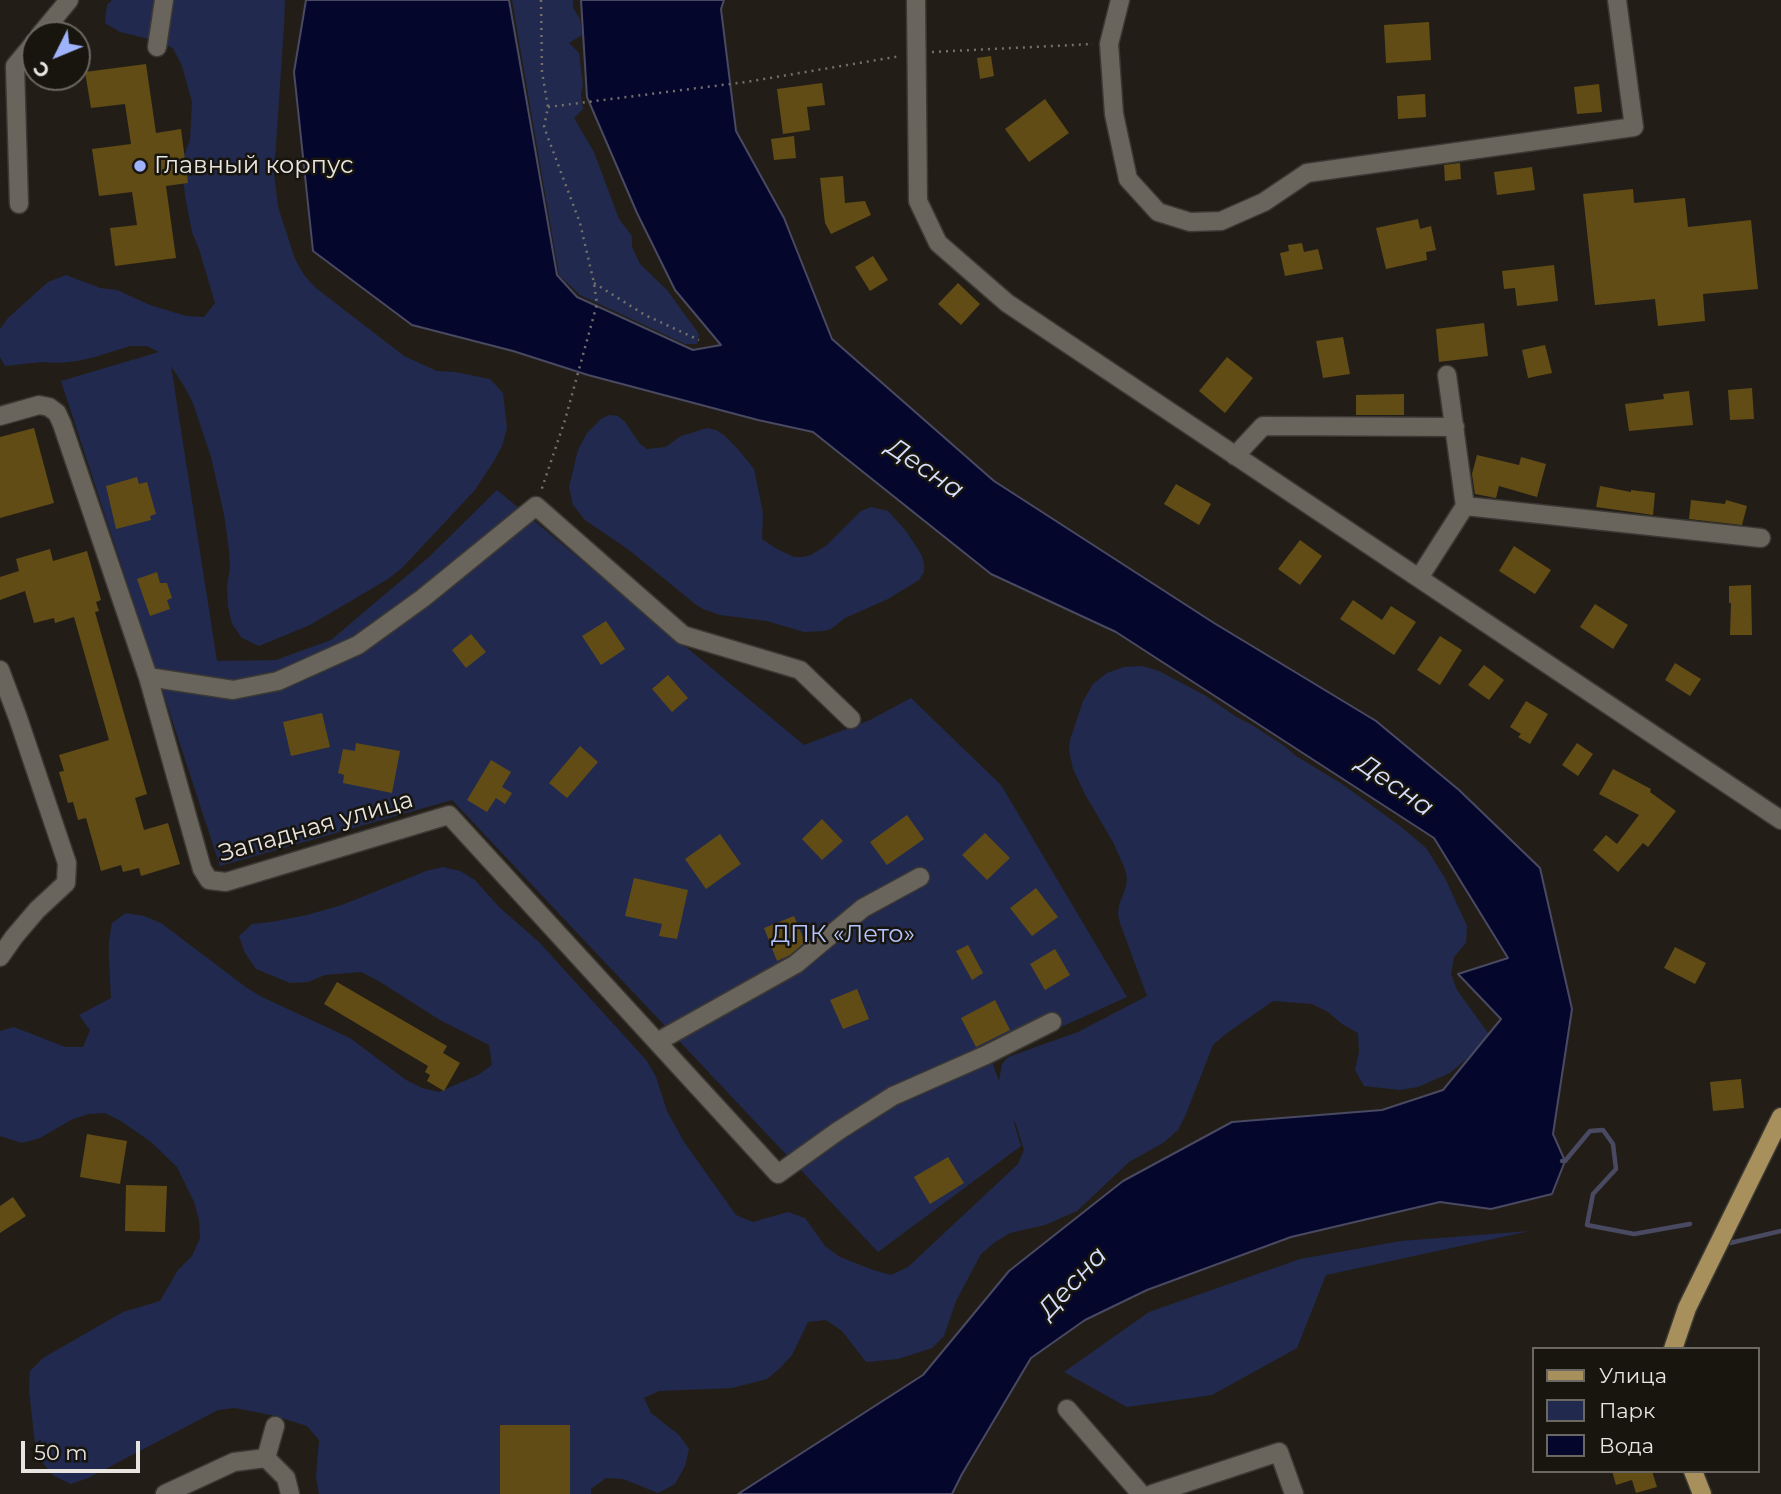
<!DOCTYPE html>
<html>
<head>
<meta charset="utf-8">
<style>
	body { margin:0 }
	#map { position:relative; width:1781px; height:1494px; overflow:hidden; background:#221e17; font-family:Montserrat,sans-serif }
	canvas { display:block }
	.legend { position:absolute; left:1532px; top:1347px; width:228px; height:126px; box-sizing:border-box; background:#18150e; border:2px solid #6b6862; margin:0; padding:9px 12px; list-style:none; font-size:21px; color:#e8e5e1 }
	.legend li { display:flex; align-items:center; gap:14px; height:35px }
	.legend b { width:35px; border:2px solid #6b6862 }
	.north { position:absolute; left:21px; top:21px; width:70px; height:70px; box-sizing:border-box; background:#18150e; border:2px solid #6b6862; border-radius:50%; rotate:227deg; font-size:19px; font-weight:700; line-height:28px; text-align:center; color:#e8e5e1 }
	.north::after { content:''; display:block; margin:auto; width:24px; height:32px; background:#9fb3fd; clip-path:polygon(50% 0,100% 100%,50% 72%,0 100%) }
	.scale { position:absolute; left:21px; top:1441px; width:119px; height:32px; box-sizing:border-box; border:4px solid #e8e5e1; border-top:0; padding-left:9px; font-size:21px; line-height:24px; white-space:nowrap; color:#e8e5e1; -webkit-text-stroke:5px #18150e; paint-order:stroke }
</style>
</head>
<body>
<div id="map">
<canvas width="1781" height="1494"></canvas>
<ul class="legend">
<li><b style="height:9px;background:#a7905b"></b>Улица</li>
<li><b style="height:19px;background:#212a4e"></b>Парк</li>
<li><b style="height:19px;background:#05062c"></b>Вода</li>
</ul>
<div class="north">С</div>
<div class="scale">50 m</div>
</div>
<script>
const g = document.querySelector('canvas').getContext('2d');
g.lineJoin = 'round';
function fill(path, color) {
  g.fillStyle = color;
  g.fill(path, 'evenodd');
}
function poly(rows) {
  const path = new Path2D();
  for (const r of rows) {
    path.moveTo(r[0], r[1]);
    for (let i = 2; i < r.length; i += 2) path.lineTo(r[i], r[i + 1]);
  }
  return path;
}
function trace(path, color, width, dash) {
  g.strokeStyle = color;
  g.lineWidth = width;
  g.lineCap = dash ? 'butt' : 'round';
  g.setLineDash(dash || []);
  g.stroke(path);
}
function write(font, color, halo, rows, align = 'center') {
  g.font = font + ' Montserrat,sans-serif';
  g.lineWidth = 5;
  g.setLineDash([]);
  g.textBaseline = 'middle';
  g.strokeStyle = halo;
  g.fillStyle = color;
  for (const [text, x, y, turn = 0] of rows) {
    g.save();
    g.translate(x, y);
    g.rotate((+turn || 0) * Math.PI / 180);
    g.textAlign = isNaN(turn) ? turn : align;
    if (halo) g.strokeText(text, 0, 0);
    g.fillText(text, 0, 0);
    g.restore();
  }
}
fill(poly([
	[112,0,285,0,284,27,274,173,278,207,295,259,304,275,316,288,404,356,437,371,455,372,490,379,503,393,507,428,502,446,494,461,475,490,402,568,388,579,310,625,259,646,242,638,232,624,228,606,227,586,230,569,229,550,224,514,211,457,193,403,184,386,171,366,217,661,276,660,331,640,429,557,497,490,804,745,870,720,911,698,1001,785,1127,997,991,1059,999,1081,1002,1064,1008,1057,1078,1032,1147,996,1120,923,1118,914,1119,905,1126,887,1127,878,1125,869,1113,842,1086,796,1073,769,1069,750,1070,740,1083,701,1093,684,1107,673,1124,667,1142,666,1159,671,1206,696,1235,716,1252,725,1283,745,1296,756,1342,784,1400,826,1426,848,1445,878,1467,926,1466,943,1454,957,1451,974,1457,990,1488,1033,1478,1049,1450,1073,1418,1087,1400,1090,1364,1086,1355,1070,1359,1052,1358,1033,1342,1024,1328,1012,1312,1004,1273,1001,1227,1033,1213,1045,1186,1114,1178,1130,1163,1143,1129,1162,1077,1211,1045,1225,1010,1233,995,1242,981,1254,956,1301,944,1336,932,1348,898,1359,866,1362,842,1331,826,1320,808,1322,792,1355,780,1368,767,1379,732,1388,659,1391,644,1398,651,1413,679,1435,689,1449,685,1466,675,1484,658,1493,623,1479,606,1478,591,1489,591,1494,319,1494,316,1478,319,1440,307,1426,271,1415,235,1408,218,1410,88,1478,71,1484,54,1476,42,1462,35,1444,29,1390,30,1371,43,1358,123,1312,160,1301,178,1270,192,1256,200,1238,199,1219,194,1202,177,1167,151,1142,121,1121,105,1113,88,1114,71,1120,40,1138,22,1143,0,1136,0,1031,14,1027,65,1047,83,1047,90,1030,79,1015,111,998,109,961,109,941,112,923,126,913,144,916,161,923,247,988,262,997,350,1038,406,1080,422,1088,439,1092,478,1075,492,1065,489,1045,440,1020,377,980,361,972,325,975,308,982,290,983,256,969,245,953,239,936,252,924,271,922,307,915,342,905,426,871,443,867,460,871,475,880,499,907,539,942,647,1061,656,1077,667,1111,684,1142,736,1215,753,1222,788,1212,805,1218,825,1246,840,1257,873,1270,891,1275,908,1267,1018,1164,1024,1150,1016,1124,1013,1120,1021,1146,878,1252,452,800,220,866,61,381,159,352,147,346,130,346,95,357,77,361,59,363,41,362,5,366,0,357,0,329,8,318,48,282,66,275,100,288,117,290,150,305,186,316,204,317,215,303,199,249,192,232,185,195,183,176,183,158,190,140,192,102,182,66,173,48,157,41,120,32,105,23,107,5],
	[512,0,573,0,573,8,580,19,582,35,569,43,579,53,583,86,581,94,583,109,574,118,594,152,619,219,632,236,632,247,640,264,667,290,699,334,697,344,685,344,580,295,559,275],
	[609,415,618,416,625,422,640,444,647,449,666,447,681,436,707,428,716,430,724,435,737,448,754,469,763,513,762,539,777,549,794,557,803,557,811,555,827,545,861,511,871,507,888,511,906,531,921,554,924,563,924,572,919,580,888,599,845,618,831,629,823,631,804,632,767,621,720,615,703,609,695,604,629,550,585,520,573,505,569,487,578,450,587,433,601,419],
	[1530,1231,1326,1275,1297,1348,1212,1395,1127,1407,1064,1372,1149,1312,1300,1259,1401,1241]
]), '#212a4e');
const water = poly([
	[306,0,509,0,557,275,577,297,693,350,721,345,675,290,637,213,587,97,581,0,724,0,721,9,736,131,784,218,832,339,994,481,1214,623,1376,721,1459,790,1540,868,1572,1009,1553,1134,1565,1161,1552,1194,1491,1209,1440,1202,1291,1237,1147,1290,1085,1320,1031,1358,962,1474,952,1494,738,1494,923,1375,1009,1271,1123,1181,1232,1122,1382,1110,1443,1090,1501,1019,1458,974,1508,958,1434,838,1116,632,991,574,813,432,758,420,588,375,513,351,412,325,313,251,294,72,306,0]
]);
fill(water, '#05062c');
trace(water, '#494962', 2);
trace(poly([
	[1562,1161,1565,1161,1590,1131,1603,1130,1613,1144,1616,1169,1593,1194,1587,1225,1634,1234,1690,1224],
	[1730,1243,1781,1231]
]), '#494962', 4.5);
fill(poly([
	[1429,22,1431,60,1386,63,1384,25],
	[991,56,994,76,980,79,977,58],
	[146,64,156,133,181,129,188,183,166,186,176,258,115,266,110,228,137,225,132,192,99,196,92,149,131,144,125,104,91,108,85,72],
	[822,83,825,105,807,107,810,130,783,134,777,89],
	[1599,84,1602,112,1577,114,1574,87],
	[1425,94,1426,117,1398,119,1397,96],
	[1045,99,1069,133,1029,162,1005,129],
	[794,136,796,158,774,160,771,139],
	[1460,163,1461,179,1445,181,1444,165],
	[1532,167,1535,190,1497,195,1494,172],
	[843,176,845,203,865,201,871,215,831,234,825,223,820,178],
	[1633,189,1634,203,1685,198,1688,227,1751,220,1758,289,1703,294,1705,321,1658,326,1655,299,1595,305,1583,194],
	[1418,219,1420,229,1431,226,1436,250,1426,252,1427,260,1386,269,1376,228],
	[1302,243,1304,252,1318,249,1323,269,1285,276,1280,253,1289,251,1288,245],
	[873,256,888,280,870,291,855,267],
	[1554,265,1558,301,1517,306,1515,288,1504,289,1502,271],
	[958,283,980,304,961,325,938,304],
	[1484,323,1488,356,1439,362,1436,329],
	[1343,337,1350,374,1323,378,1316,341],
	[1545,345,1552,373,1528,378,1522,350],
	[1227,357,1253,378,1225,413,1199,391],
	[1752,388,1754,419,1730,420,1728,390],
	[1689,391,1693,425,1629,431,1625,404,1664,399,1663,394],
	[1404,394,1404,415,1356,415,1356,395],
	[34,428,54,503,0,518,0,437],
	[1477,455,1519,465,1521,457,1546,464,1537,497,1499,486,1496,498,1475,494,1472,474],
	[137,477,139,484,147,482,156,514,150,516,151,520,116,529,106,486],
	[1176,484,1211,504,1199,525,1164,504],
	[1600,486,1631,492,1631,490,1655,493,1653,515,1596,507],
	[1691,500,1725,504,1726,500,1747,506,1742,525,1689,519],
	[1300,540,1322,556,1300,585,1278,569],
	[1514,546,1551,570,1535,594,1499,571],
	[50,549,53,561,87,551,101,600,96,602,99,611,95,612,147,794,135,798,144,830,168,823,180,864,141,876,139,868,123,872,121,865,101,871,86,818,78,820,73,802,68,803,59,772,64,771,59,755,109,740,74,617,55,623,54,618,34,623,25,591,0,600,0,577,19,571,16,559],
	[157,572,160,583,167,583,172,598,167,600,170,609,150,616,137,579],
	[1751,585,1752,635,1730,635,1731,603,1729,603,1729,586],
	[1353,600,1382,620,1391,606,1416,622,1394,655,1340,619],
	[1595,604,1628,625,1613,649,1580,627],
	[606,621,625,649,601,665,582,636],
	[471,634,486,652,466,668,452,650],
	[1440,636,1462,650,1440,685,1417,670],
	[1675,663,1701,679,1690,696,1665,680],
	[1484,665,1504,680,1489,700,1468,685],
	[668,675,688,698,672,712,652,689],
	[1526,701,1548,714,1530,744,1518,737,1521,734,1510,727],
	[322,713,330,747,291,756,283,722],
	[356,743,400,751,392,793,343,783,344,775,338,773,343,749,355,751],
	[1577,743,1593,754,1578,776,1562,765],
	[580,746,598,762,567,798,549,783],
	[491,760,511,772,502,787,512,793,505,804,496,798,487,812,467,800],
	[1613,769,1651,789,1650,792,1676,811,1648,847,1643,843,1618,872,1593,850,1606,835,1617,844,1639,815,1599,794],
	[907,815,924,839,887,865,870,842],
	[822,819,843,841,822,860,802,839],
	[985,833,1010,858,987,880,962,855],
	[720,834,741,864,706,889,685,859],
	[634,878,688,890,677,939,659,936,662,924,625,916],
	[1036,888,1058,917,1032,936,1010,908],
	[794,916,805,942,790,955,777,961,764,928],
	[968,945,983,973,972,980,956,951],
	[1675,947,1706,963,1695,984,1664,968],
	[1055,949,1070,975,1045,990,1030,964],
	[337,982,447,1046,443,1053,460,1063,444,1091,427,1081,430,1075,425,1072,428,1066,324,1004],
	[857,989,869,1019,843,1029,830,1000],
	[995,1000,1010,1030,976,1047,961,1018],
	[1741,1079,1744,1108,1713,1111,1710,1082],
	[87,1134,127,1141,120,1184,80,1177],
	[948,1157,964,1183,930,1204,914,1177],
	[126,1185,167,1186,165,1232,125,1231],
	[13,1197,26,1216,0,1233,0,1206],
	[500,1425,570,1425,570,1494,500,1494],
	[1612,1471,1652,1471,1657,1487,1636,1493,1632,1480,1616,1485]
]), '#614c16');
const minor = poly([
	[916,0,918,201,938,243,1007,303,1781,820],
	[1120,0,1109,44,1114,114,1128,179,1158,212,1190,222,1221,221,1264,202,1307,173,1634,127,1617,0],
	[40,35,69,0],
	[157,47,164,0],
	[19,204,15,66,35,42],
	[1447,375,1465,506],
	[0,416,39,405,49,407,57,413,62,424,148,677,202,869,209,880,226,882,449,815,778,1174,838,1131,893,1096,986,1055,1052,1022],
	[1235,456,1263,426,1455,427],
	[1419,578,1465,506,1761,538],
	[0,670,18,718,67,863,66,883,37,910,14,937,0,957],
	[148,677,233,690,278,681,358,645,423,598,536,506,683,635,800,670,851,719],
	[657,1042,796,964,863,908,920,877],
	[1067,1409,1141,1494],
	[266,1458,275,1426],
	[165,1494,234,1462,266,1458,286,1478,290,1494],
	[1152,1494,1279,1452,1294,1494]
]);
const major = poly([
	[1673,1349,1687,1308,1781,1117],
	[1693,1471,1702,1494]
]);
trace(minor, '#3c3935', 21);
trace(major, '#3c3935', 21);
trace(poly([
	[541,0,542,72,548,107,544,127,580,223,594,283,597,304,565,420,541,491],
	[932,52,1093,44],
	[548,107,746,82,901,56],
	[594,283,645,315,699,340]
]), '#73706a', 2.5, [2, 5]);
trace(minor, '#69655c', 18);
trace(major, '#a7905b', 18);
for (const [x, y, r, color] of [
	[140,166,7,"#9fb3fd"]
]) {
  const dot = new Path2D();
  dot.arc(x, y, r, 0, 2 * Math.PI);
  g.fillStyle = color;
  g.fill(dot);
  trace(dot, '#18150e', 2.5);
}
write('24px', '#e8e5e1', '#18150e', [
	["Главный корпус",154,166]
], 'left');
write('24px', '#e8e5e1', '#18150e', [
	["Западная улица",316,827,-16]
]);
write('24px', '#b2c3fe', '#18150e', [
	["ДПК «Лето»",843,935]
]);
write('italic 26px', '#d6e0fd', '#18150e', [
	["Десна",925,469,34],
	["Десна",1395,786,35],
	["Десна",1073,1283,-47]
]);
</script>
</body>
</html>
